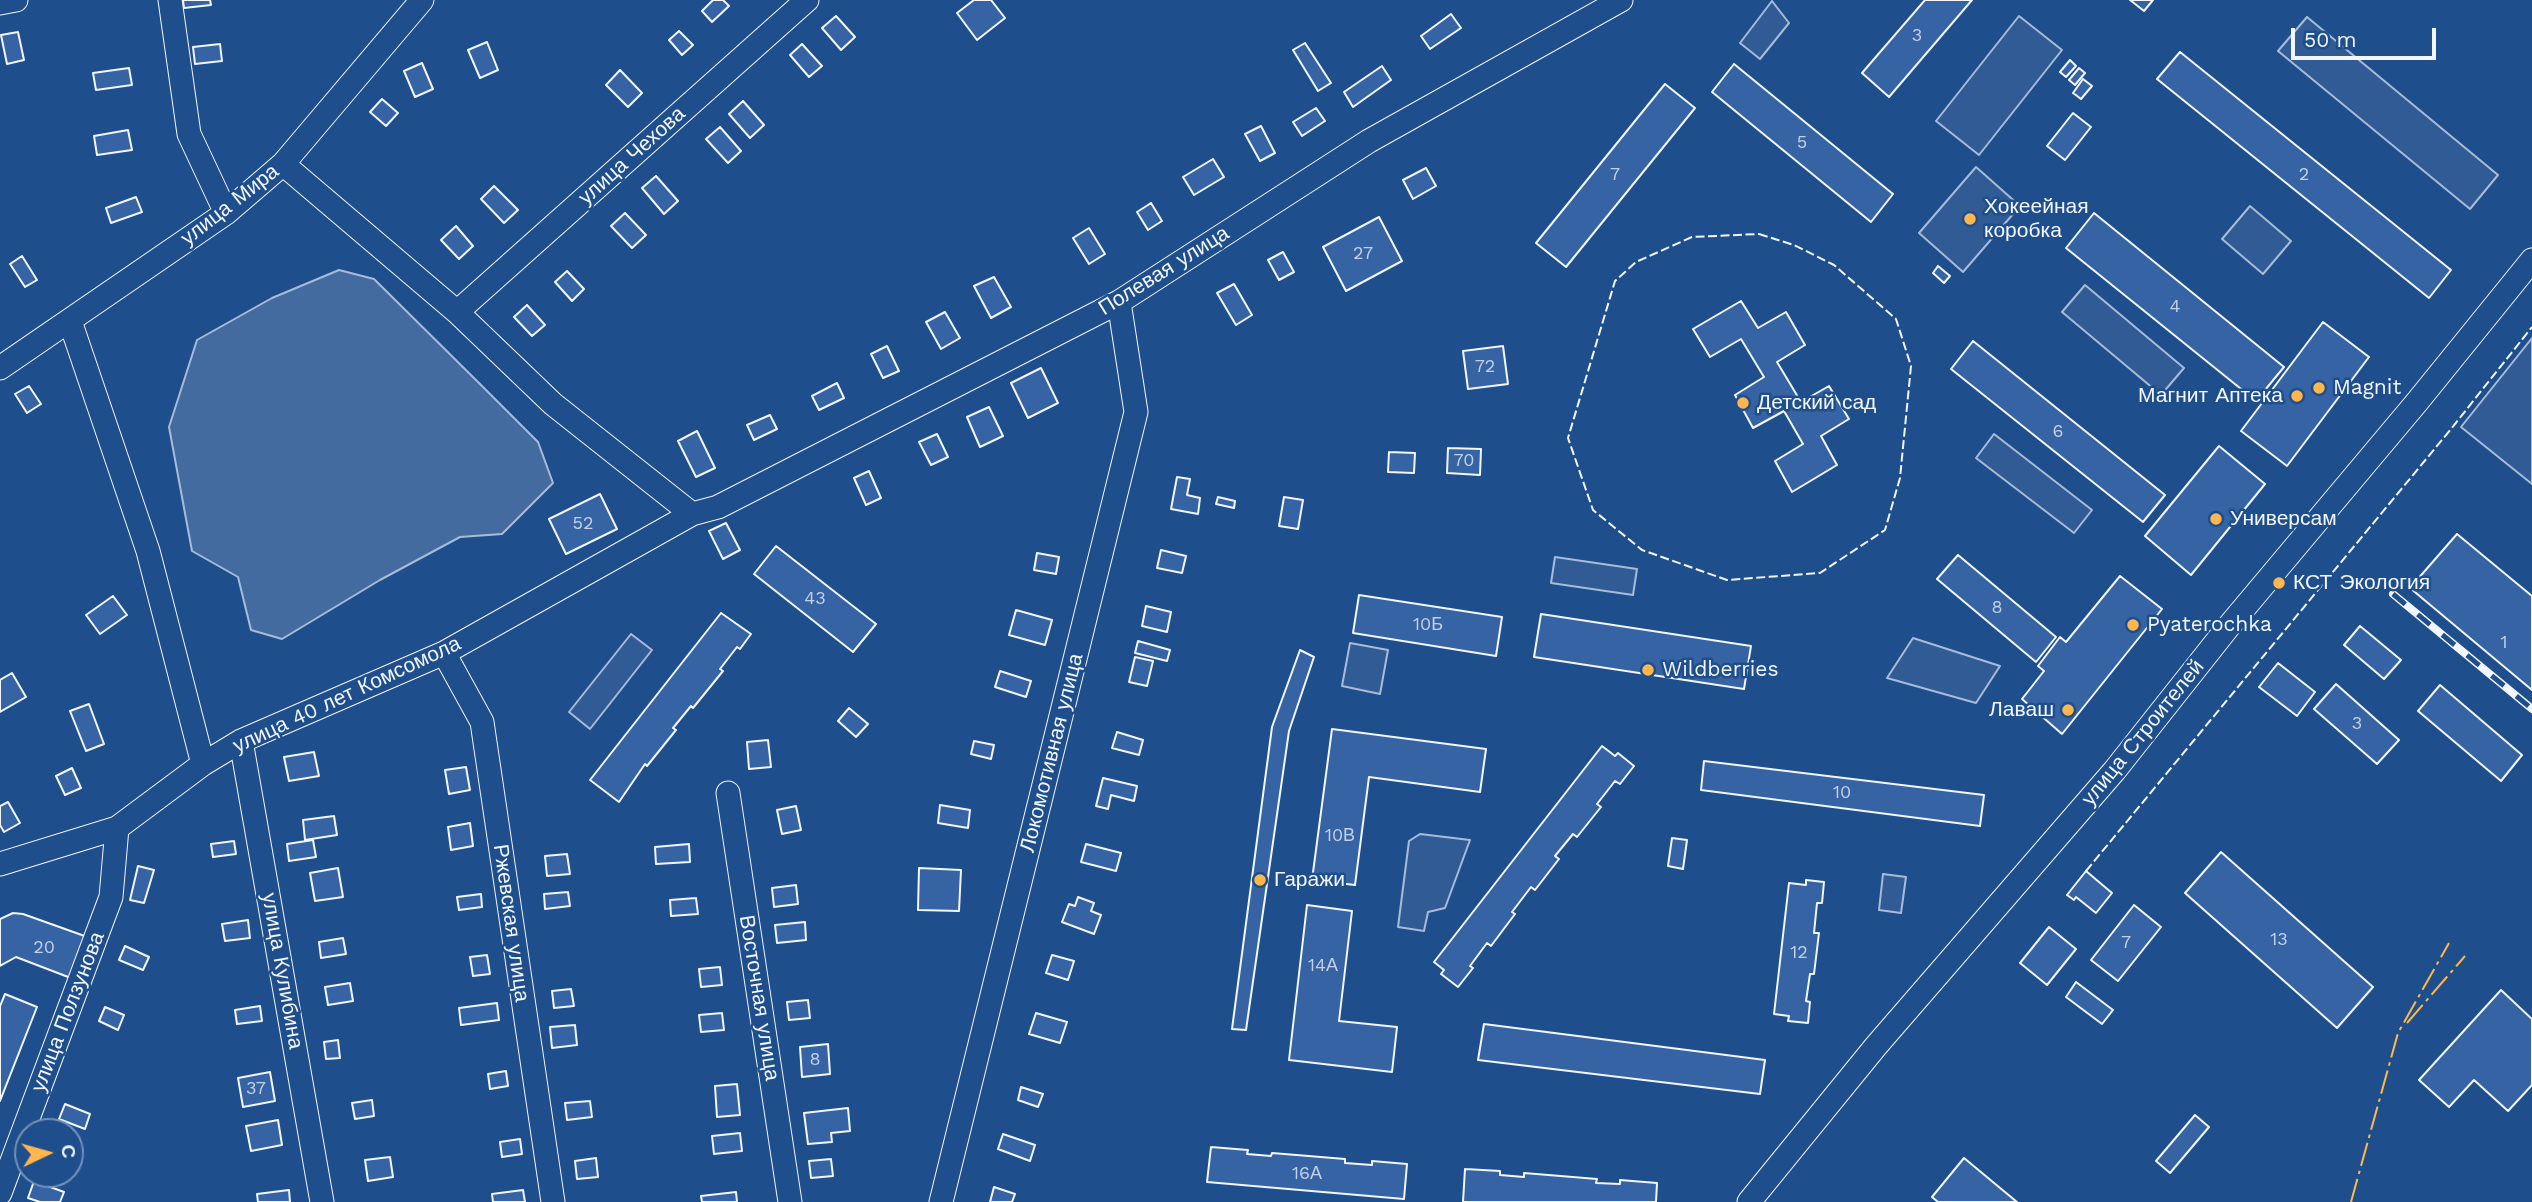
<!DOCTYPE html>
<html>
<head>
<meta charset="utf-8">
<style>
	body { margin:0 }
	#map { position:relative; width:2532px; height:1202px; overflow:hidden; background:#1f4e8c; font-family:"Work Sans",sans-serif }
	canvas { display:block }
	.north { position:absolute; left:14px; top:1118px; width:70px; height:70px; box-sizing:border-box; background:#1f4e8c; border:2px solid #7391ba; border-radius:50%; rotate:85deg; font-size:19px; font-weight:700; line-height:28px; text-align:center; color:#f2f6ff }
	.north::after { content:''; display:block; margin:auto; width:24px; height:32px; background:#ffb74d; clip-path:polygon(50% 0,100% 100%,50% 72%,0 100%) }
	.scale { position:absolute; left:2291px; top:28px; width:145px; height:32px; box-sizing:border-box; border:4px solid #f2f6ff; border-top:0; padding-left:9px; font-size:21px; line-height:24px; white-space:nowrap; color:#f2f6ff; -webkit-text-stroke:5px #1f4e8c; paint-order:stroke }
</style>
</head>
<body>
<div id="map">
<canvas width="2532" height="1202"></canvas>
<div class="north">С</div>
<div class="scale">50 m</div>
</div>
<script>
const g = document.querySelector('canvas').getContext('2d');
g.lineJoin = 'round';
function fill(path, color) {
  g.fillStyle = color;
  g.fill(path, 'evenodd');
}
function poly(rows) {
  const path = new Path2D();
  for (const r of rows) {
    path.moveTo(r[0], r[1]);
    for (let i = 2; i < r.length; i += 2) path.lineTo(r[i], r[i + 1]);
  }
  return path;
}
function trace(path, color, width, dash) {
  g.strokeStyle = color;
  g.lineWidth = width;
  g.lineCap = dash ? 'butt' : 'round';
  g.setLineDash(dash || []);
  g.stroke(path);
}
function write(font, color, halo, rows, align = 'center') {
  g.font = font + ' "Work Sans",sans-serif';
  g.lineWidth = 5;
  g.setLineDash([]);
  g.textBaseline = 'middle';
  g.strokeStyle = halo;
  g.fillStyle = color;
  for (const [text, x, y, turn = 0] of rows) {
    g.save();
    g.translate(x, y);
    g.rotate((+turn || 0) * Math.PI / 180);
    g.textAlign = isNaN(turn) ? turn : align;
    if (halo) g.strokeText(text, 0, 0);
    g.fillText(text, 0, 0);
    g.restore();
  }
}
const built = poly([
	[1772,1,1789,23,1760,59,1740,43,1772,1],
	[2019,16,2062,50,1979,155,1936,121,2019,16],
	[2307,17,2498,175,2470,209,2278,51,2307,17],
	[1976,167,2020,206,1963,272,1919,233,1976,167],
	[2250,206,2291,241,2263,274,2222,239,2250,206],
	[2085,285,2184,368,2161,395,2062,312,2085,285],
	[2532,338,2532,484,2461,427,2532,338],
	[1994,434,2092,510,2074,533,1976,458,1994,434],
	[1555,557,1637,569,1633,595,1551,583,1555,557],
	[631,634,652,650,590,729,569,712,631,634],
	[1913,638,2000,666,1976,703,1887,678,1913,638],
	[1350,643,1388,650,1380,694,1342,686,1350,643],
	[1420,834,1470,840,1445,908,1428,912,1424,931,1398,927,1409,841,1420,834],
	[1883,874,1906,877,1901,913,1879,910,1883,874]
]);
fill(built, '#305b95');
trace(built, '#a8bbd7', 2);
const water = poly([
	[339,270,374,279,481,385,538,442,553,483,502,534,460,537,380,580,282,639,251,630,238,577,192,551,169,427,197,340,272,298,339,270]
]);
fill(water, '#446ba0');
trace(water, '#a8bbd7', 2);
const building = poly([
	[183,0,210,0,211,5,184,8,183,0],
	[713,0,723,0,729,6,712,22,702,11,713,0],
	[974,0,991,0,1005,18,977,40,957,13,974,0],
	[1925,0,1972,0,1889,97,1862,73,1925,0],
	[2130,0,2153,0,2144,11,2130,0],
	[1451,14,1461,28,1430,49,1421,36,1451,14],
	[836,16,855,37,841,50,822,28,836,16],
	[679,31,693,45,682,55,669,40,679,31],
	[18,32,24,60,7,64,1,35,18,32],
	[487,42,498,70,480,78,468,50,487,42],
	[1305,43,1331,83,1318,91,1293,50,1305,43],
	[220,44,222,61,195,64,193,47,220,44],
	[802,44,822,66,809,77,790,55,802,44],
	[2180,52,2451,270,2429,298,2157,79,2180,52],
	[2070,60,2076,66,2066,77,2060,72,2070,60],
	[422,63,433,89,415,97,404,71,422,63],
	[1734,64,1893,194,1871,222,1712,92,1734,64],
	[1382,66,1391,80,1353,107,1344,92,1382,66],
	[129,68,132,85,96,90,93,73,129,68],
	[2079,68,2085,73,2075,85,2069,80,2079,68],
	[620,70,642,93,628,107,606,85,620,70],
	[2083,79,2092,86,2081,99,2073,93,2083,79],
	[1665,84,1695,108,1566,267,1536,243,1665,84],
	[382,99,398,113,386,126,370,112,382,99],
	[743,101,764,125,750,138,729,114,743,101],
	[1316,108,1325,121,1302,136,1293,122,1316,108],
	[2073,113,2091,127,2065,160,2047,146,2073,113],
	[1261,126,1275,153,1260,161,1245,134,1261,126],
	[720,127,741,151,728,163,706,139,720,127],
	[128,130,132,150,97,155,94,136,128,130],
	[1213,159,1224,177,1194,195,1183,177,1213,159],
	[1426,168,1436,186,1413,199,1403,180,1426,168],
	[656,176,678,201,664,214,642,188,656,176],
	[494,186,518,210,504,223,481,199,494,186],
	[136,197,142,212,111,223,106,208,136,197],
	[1151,203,1162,221,1148,230,1137,212,1151,203],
	[625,213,646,235,632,248,611,226,625,213],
	[2094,213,2284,367,2256,401,2066,248,2094,213],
	[1379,217,1402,261,1346,291,1323,247,1379,217],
	[456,226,473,246,459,259,441,240,456,226],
	[1089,228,1105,254,1089,264,1073,238,1089,228],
	[1283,252,1294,272,1279,280,1268,260,1283,252],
	[22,256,37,280,25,287,10,264,22,256],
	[1938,266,1950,276,1944,283,1933,273,1938,266],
	[567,271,584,289,572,301,555,282,567,271],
	[994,277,1011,307,991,318,974,286,994,277],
	[1234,284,1252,315,1236,325,1217,293,1234,284],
	[1741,301,1758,328,1786,312,1805,345,1777,362,1801,402,1829,386,1849,419,1821,436,1837,465,1792,492,1775,461,1803,444,1784,411,1753,428,1735,395,1764,377,1741,339,1710,357,1693,329,1741,301],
	[527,305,545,325,532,336,514,317,527,305],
	[945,312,960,338,941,349,926,322,945,312],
	[2323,322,2369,357,2287,466,2241,431,2323,322],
	[1973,341,2165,495,2143,522,1951,369,1973,341],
	[887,346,899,371,883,378,871,354,887,346],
	[1503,346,1508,384,1468,389,1463,351,1503,346],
	[1041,368,1058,403,1028,418,1011,383,1041,368],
	[837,383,844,398,819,410,812,396,837,383],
	[29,386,41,404,27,413,15,394,29,386],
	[989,407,1003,436,980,447,967,417,989,407],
	[770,415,777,429,754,440,747,425,770,415],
	[697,431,715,468,696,477,678,441,697,431],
	[937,434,948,457,931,465,919,442,937,434],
	[2219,446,2265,484,2191,575,2145,536,2219,446],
	[1448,448,1481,449,1480,475,1447,473,1448,448],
	[1389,452,1415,453,1414,473,1388,472,1389,452],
	[869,471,881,498,866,505,854,478,869,471],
	[1177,477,1190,479,1187,495,1200,498,1198,514,1171,509,1177,477],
	[600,494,617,529,566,554,549,519,600,494],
	[1218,497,1235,501,1234,508,1216,504,1218,497],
	[1284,497,1303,500,1298,529,1279,526,1284,497],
	[726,523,740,550,723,559,709,531,726,523],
	[2457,534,2532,596,2532,690,2410,588,2457,534],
	[776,546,876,624,853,652,754,574,776,546],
	[1161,550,1186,556,1182,573,1157,568,1161,550],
	[1037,553,1059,557,1056,574,1034,570,1037,553],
	[1958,555,2056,637,2036,662,1937,579,1958,555],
	[2120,576,2162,609,2062,734,2022,699,2044,671,2038,666,2060,637,2066,642,2120,576],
	[1359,595,1502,617,1496,656,1353,633,1359,595],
	[113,596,127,615,100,634,86,615,113,596],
	[1146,606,1171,612,1167,632,1142,626,1146,606],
	[1016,610,1052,620,1045,645,1009,635,1016,610],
	[721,613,751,634,740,649,737,647,720,669,723,671,693,708,691,706,673,728,676,730,647,766,645,764,619,802,590,780,721,613],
	[1541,614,1751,646,1744,689,1534,657,1541,614],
	[2360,626,2401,660,2384,679,2344,645,2360,626],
	[1138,641,1170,650,1167,661,1135,653,1138,641],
	[1300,650,1314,657,1289,731,1246,1030,1232,1029,1272,727,1300,650],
	[1135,657,1153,661,1147,686,1129,682,1135,657],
	[2278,663,2315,692,2297,716,2259,687,2278,663],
	[1000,671,1031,681,1026,697,995,687,1000,671],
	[12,673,26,697,0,712,0,680,12,673],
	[2336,684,2399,740,2377,764,2314,709,2336,684],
	[2440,685,2522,755,2501,781,2418,711,2440,685],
	[89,704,104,744,86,751,70,711,89,704],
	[849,708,868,724,856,737,838,721,849,708],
	[1332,729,1486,749,1480,792,1369,777,1355,885,1312,880,1332,729],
	[1117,732,1143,740,1139,755,1112,748,1117,732],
	[768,740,771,767,749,769,747,742,768,740],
	[974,741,994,745,991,759,971,754,974,741],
	[1602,746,1615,756,1618,753,1634,766,1620,784,1615,781,1597,804,1601,807,1577,837,1573,834,1555,856,1559,859,1535,890,1531,887,1512,912,1515,914,1491,946,1487,943,1470,966,1473,968,1458,987,1441,974,1444,970,1434,962,1602,746],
	[314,752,319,776,289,781,284,757,314,752],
	[1704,761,1984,795,1980,826,1701,790,1704,761],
	[466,767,470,790,449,794,445,770,466,767],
	[72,768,81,788,65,795,56,776,72,768],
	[1103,778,1137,786,1134,801,1111,795,1108,809,1096,806,1103,778],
	[8,802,20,823,4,832,0,825,0,806,8,802],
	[940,805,970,810,968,828,938,823,940,805],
	[796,806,801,830,782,834,777,810,796,806],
	[334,816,337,835,305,840,303,820,334,816],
	[470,823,473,846,451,850,448,827,470,823],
	[1672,838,1687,840,1683,869,1668,866,1672,838],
	[313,840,316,857,289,861,287,844,313,840],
	[234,841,236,854,213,857,211,844,234,841],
	[689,844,690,862,656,864,655,847,689,844],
	[1086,844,1121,853,1116,871,1081,862,1086,844],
	[2221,852,2373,987,2337,1028,2185,893,2221,852],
	[567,854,570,874,547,876,545,856,567,854],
	[138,866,154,870,144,903,130,900,138,866],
	[338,868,343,897,315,901,310,873,338,868],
	[919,868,961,870,959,911,918,910,919,868],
	[2086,871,2112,893,2096,913,2076,897,2074,900,2067,895,2086,871],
	[1806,880,1824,882,1822,903,1817,903,1814,933,1819,933,1814,974,1810,974,1806,1001,1810,1002,1808,1023,1788,1021,1789,1016,1774,1014,1789,883,1806,885,1806,880],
	[796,885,798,904,774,907,772,888,796,885],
	[568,892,570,906,545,909,544,894,568,892],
	[481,894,482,907,459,910,457,897,481,894],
	[1078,897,1094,903,1091,911,1101,915,1094,934,1062,922,1069,904,1075,906,1078,897],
	[696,898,698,914,671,916,670,900,696,898],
	[1307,905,1352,911,1339,1021,1397,1027,1392,1072,1289,1060,1307,905],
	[2134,905,2161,927,2118,981,2091,960,2134,905],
	[13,913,23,914,93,939,76,980,16,957,0,966,0,919,13,913],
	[248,920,250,938,225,941,222,924,248,920],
	[805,922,806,940,777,943,775,925,805,922],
	[2049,927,2076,949,2047,985,2020,963,2049,927],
	[343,938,346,954,321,958,319,942,343,938],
	[125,946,149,957,143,970,119,960,125,946],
	[487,955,490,974,473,976,470,957,487,955],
	[1052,955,1074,961,1068,980,1046,973,1052,955],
	[720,967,722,985,701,987,699,969,720,967],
	[2076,982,2113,1010,2102,1024,2066,997,2076,982],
	[350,983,353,1001,328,1005,325,987,350,983],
	[571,989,574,1006,554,1008,552,991,571,989],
	[2501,990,2532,1019,2532,1085,2508,1111,2474,1080,2449,1107,2419,1080,2501,990],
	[5,994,37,1007,0,1101,0,1006,5,994],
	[808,1000,810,1018,789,1020,787,1002,808,1000],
	[497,1003,499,1020,461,1025,459,1008,497,1003],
	[260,1006,262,1021,237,1024,235,1010,260,1006],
	[105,1007,124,1015,118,1030,99,1021,105,1007],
	[722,1013,724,1030,701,1032,699,1015,722,1013],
	[1036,1013,1067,1022,1060,1043,1029,1034,1036,1013],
	[1484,1024,1765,1060,1760,1094,1478,1060,1484,1024],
	[575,1025,577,1045,552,1048,550,1027,575,1025],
	[338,1040,340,1058,326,1059,324,1042,338,1040],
	[828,1044,830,1074,802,1077,800,1047,828,1044],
	[506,1071,508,1086,490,1089,488,1074,506,1071],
	[270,1072,275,1101,243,1107,238,1078,270,1072],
	[737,1084,740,1115,717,1117,715,1086,737,1084],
	[1021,1087,1043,1094,1038,1107,1018,1100,1021,1087],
	[372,1100,374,1116,355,1119,352,1103,372,1100],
	[590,1101,592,1117,567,1120,565,1103,590,1101],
	[65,1104,90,1114,85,1129,59,1119,65,1104],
	[848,1108,850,1131,831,1133,832,1142,808,1144,804,1113,848,1108],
	[2195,1115,2209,1127,2170,1173,2156,1161,2195,1115],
	[278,1120,282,1145,251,1151,246,1126,278,1120],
	[740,1133,742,1151,714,1154,712,1136,740,1133],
	[1003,1134,1035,1145,1030,1161,998,1149,1003,1134],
	[520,1139,522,1154,502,1157,500,1142,520,1139],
	[1211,1147,1248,1150,1247,1154,1271,1156,1272,1153,1345,1159,1345,1163,1372,1165,1372,1161,1407,1164,1404,1199,1207,1182,1211,1147],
	[390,1157,393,1177,368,1181,365,1160,390,1157],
	[596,1158,598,1177,577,1179,575,1161,596,1158],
	[1964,1158,2017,1202,1938,1202,1932,1197,1964,1158],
	[831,1159,833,1176,811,1178,809,1161,831,1159],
	[1465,1169,1500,1171,1500,1175,1524,1177,1524,1173,1597,1179,1596,1183,1620,1184,1620,1180,1657,1183,1656,1202,1463,1202,1465,1169],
	[34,1181,64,1192,60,1202,40,1202,28,1198,34,1181],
	[994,1187,1015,1194,1012,1202,990,1202,994,1187],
	[289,1190,290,1202,258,1202,257,1194,289,1190],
	[523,1190,525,1202,493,1202,492,1194,523,1190],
	[736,1192,737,1202,702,1202,701,1196,736,1192]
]);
fill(building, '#3563a3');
trace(building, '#f2f6ff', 2);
const minor = poly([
	[170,0,189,134,226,213],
	[0,3,16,0],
	[283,164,457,312,553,404,692,514],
	[457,312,807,0],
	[70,321,148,551,203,764],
	[0,368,226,213,283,164,422,0],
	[444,653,482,722,553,1202],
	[241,741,322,1202],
	[728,793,790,1202],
	[0,864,117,828,203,764,241,741,444,653,692,514,718,507,1119,302,1369,141,1621,0],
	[0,1193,111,897,117,828],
	[941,1202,1136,412,1119,302],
	[1749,1202,1876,1046,2115,770,2229,626,2417,402,2532,260]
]);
trace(minor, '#f2f6ff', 25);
trace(minor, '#1f4e8c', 23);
const rail = poly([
	[2393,594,2532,709]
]);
trace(rail, '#f2f6ff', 8);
trace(rail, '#1f4e8c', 5, [16]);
trace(poly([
	[1759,234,1794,245,1834,265,1896,319,1911,366,1900,478,1885,530,1820,573,1727,580,1642,550,1593,510,1568,438,1615,281,1636,262,1692,237,1759,234],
	[2086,871,2451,429,2532,327]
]), '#f2f6ff', 2, [9, 3.5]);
trace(poly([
	[2407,1023,2465,956],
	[2351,1202,2398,1033,2449,943]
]), '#ffb74d', 2, [24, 5, 3.5, 5]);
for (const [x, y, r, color] of [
	[1970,219,7,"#ffb74d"],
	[2319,388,7,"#ffb74d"],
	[2297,396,7,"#ffb74d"],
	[1743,403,7,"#ffb74d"],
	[2216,519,7,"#ffb74d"],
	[2279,583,7,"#ffb74d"],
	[2133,625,7,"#ffb74d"],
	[1648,670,7,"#ffb74d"],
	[2068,710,7,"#ffb74d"],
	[1260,880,7,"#ffb74d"]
]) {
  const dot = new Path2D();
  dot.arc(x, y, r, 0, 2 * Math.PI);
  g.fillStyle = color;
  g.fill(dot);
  trace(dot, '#1f4e8c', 2.5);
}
write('18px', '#c3d1e8', null, [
	["3",1917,36],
	["5",1802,143],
	["7",1615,175],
	["2",2304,175],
	["27",1363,254],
	["4",2175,307],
	["72",1485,367],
	["6",2058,432],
	["70",1464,461],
	["52",583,524],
	["43",815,599],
	["8",1997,608],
	["10Б",1428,625],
	["1",2504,643],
	["3",2357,724],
	["10",1842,793],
	["10В",1340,836],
	["13",2279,940],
	["7",2126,943],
	["20",44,948],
	["12",1799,953],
	["14А",1323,966],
	["8",815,1060],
	["37",256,1089],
	["16А",1307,1174]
]);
write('21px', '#f2f6ff', '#1f4e8c', [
	["улица Чехова",632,156,-42],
	["улица Мира",230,205,-38],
	["Полевая улица",1164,271,-32],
	["улица 40 лет Комсомола",347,695,-25],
	["улица Строителей",2143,733,-51],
	["Локомотивная улица",1052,753,-76],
	["Ржевская улица",511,923,82],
	["улица Кулибина",282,971,80],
	["Восточная улица",759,998,81],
	["улица Ползунова",68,1012,-69]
]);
write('21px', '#f2f6ff', '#1f4e8c', [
	["Хокеейная",1984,207],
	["коробка",1984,231],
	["Magnit",2333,388],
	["Магнит Аптека",2283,396,"right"],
	["Детский сад",1757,403],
	["Универсам",2230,519],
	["КСТ Экология",2293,583],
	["Pyaterochka",2147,625],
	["Wildberries",1662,670],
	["Лаваш",2054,710,"right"],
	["Гаражи",1274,880]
], 'left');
</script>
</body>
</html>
